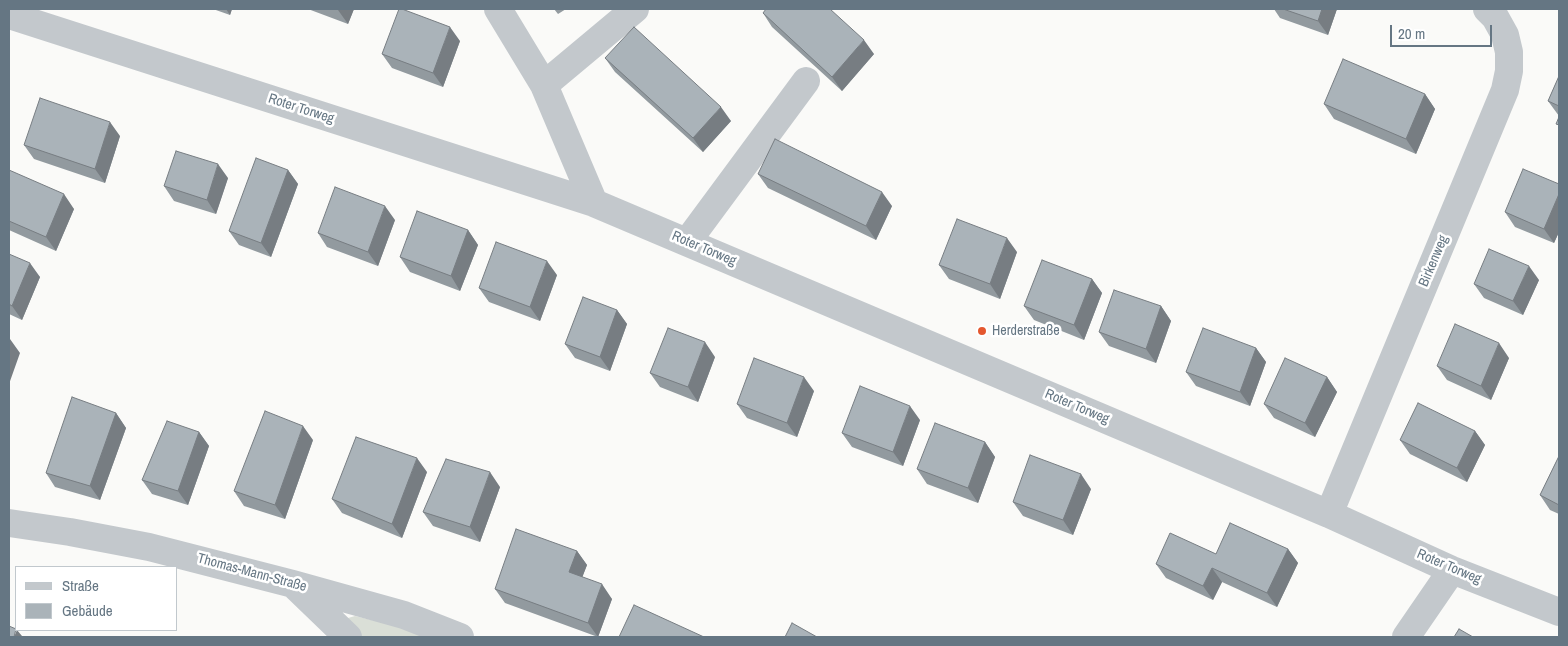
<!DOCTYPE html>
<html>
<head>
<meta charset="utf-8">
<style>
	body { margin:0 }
	#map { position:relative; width:1568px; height:646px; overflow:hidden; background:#fafaf8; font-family:"Archivo Narrow",sans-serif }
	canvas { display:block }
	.frame { position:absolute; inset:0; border:10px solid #657683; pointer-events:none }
	.legend { position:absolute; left:15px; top:566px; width:162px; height:65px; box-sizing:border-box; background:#fff; border:1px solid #c1c8cd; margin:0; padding:6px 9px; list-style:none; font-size:15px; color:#657683 }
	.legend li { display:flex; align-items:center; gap:10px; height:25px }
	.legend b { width:25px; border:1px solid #c1c8cd }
	.scale { position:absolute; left:1390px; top:25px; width:102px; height:22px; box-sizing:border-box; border:2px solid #657683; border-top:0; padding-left:6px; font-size:15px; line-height:18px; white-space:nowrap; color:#657683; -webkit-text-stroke:4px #fff; paint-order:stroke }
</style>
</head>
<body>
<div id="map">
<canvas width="1568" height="646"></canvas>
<div class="frame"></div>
<ul class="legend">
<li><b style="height:6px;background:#c3c8cc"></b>Straße</li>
<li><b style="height:14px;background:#aab3b9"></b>Gebäude</li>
</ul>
<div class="scale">20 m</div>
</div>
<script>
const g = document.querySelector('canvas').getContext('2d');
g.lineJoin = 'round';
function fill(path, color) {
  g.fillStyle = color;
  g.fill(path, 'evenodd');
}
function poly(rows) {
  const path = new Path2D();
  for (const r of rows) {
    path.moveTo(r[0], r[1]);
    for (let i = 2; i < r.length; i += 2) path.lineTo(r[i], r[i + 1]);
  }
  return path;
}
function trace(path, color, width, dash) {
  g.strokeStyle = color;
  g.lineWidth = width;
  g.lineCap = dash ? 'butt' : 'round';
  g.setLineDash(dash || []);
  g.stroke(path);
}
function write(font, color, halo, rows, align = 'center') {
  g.font = font + ' "Archivo Narrow",sans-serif';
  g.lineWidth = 5;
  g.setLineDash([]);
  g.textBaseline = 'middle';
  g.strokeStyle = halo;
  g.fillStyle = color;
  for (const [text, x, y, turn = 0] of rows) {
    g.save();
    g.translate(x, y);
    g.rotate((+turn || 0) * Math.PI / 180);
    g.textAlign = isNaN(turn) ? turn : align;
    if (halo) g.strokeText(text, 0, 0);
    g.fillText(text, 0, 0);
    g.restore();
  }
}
fill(poly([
	[355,616,397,626,426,637,358,637,346,626,348,618]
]), '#dadfd7');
trace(poly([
	[498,9,544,85,594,203],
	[9,15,594,203,1329,514,1452,570,1559,612],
	[544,85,635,9],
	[687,242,806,81],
	[1329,514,1505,90,1509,71,1509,52,1505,35,1495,17,1487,9],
	[9,523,70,532,149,547,293,584,404,615,460,637],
	[294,585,348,637],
	[1406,637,1452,570]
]), '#c3c8cc', 28);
fill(poly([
	[213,9,232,9,230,15],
	[308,9,354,9,348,24],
	[554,9,566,9,558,14],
	[1274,9,1337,9,1328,35,1280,18],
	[763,13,874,54,842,91,772,27],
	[460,41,443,87,392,68,382,54],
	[605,58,731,121,703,152,615,72],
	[1559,76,1559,116,1548,101],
	[1425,94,1435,109,1416,154,1334,119,1324,104],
	[120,136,105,183,34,159,24,145],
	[9,170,74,209,56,251,9,230],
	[288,170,298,184,271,257,239,245,229,231],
	[758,174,892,206,876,240,768,188],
	[228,178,216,214,174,201,164,186],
	[1559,184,1559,232,1554,243,1515,227,1505,212],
	[395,220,378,266,327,247,318,233],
	[468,230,478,245,460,291,410,272,400,257],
	[1017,252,1000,299,949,279,939,265],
	[9,254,40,277,22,320,9,314],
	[557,275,540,321,489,302,479,288],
	[1092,279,1102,293,1084,340,1034,320,1024,306],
	[1539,280,1523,315,1484,298,1474,284],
	[1161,306,1171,321,1156,363,1109,346,1099,332],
	[617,310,627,324,610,371,575,358,565,344],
	[1256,348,1266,362,1250,406,1196,386,1186,372],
	[715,357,698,402,660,387,650,373],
	[1509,358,1491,400,1447,380,1437,366],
	[1327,377,1337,392,1315,437,1274,418,1264,404],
	[814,391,797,437,747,418,737,404],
	[116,413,126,428,100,500,55,487,46,473],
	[920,420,903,466,852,447,842,433],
	[1475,431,1485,445,1467,482,1410,454,1400,440],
	[199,432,209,446,188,505,152,494,142,480],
	[313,440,285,519,244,506,234,491],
	[985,442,995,457,978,503,927,484,917,469],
	[1559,456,1559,514,1550,510,1540,495],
	[427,472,402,538,342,513,332,499],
	[500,487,480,542,433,526,423,512],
	[1091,489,1073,535,1023,516,1013,502],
	[1288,549,1298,563,1277,607,1222,582,1213,600,1166,578,1156,564,1216,554],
	[577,551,587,565,582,577,612,599,598,637,505,603,495,589]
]), '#929a9f');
fill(poly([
	[226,9,232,9,230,15],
	[338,9,354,9,348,24,338,10],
	[1322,9,1337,9,1328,35,1318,21],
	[450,27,460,41,443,87,433,73],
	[864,40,874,54,842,91,832,77],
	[1425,94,1435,109,1416,154,1406,139],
	[721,107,731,121,703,152,693,138],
	[110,122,120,136,105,183,95,169],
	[218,164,228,178,216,214,207,200],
	[288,170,298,184,271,257,261,243],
	[882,192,892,206,876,240,866,226],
	[64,194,74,209,56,251,46,237],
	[1559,194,1559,232,1554,243,1544,229],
	[385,206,395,220,378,266,368,252],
	[468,230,478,245,460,291,451,276],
	[1007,238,1017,252,1000,299,990,284],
	[547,261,557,275,540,321,530,307],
	[30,263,40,277,22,320,12,306],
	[1529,266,1539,280,1523,315,1513,301],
	[1092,279,1102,293,1084,340,1074,325],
	[1161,306,1171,321,1156,363,1146,349],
	[617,310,627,324,610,371,600,357],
	[10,339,20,353,9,384,9,341],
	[705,342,715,357,698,402,688,387],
	[1499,343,1509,358,1491,400,1481,386],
	[1256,348,1266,362,1250,406,1240,392],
	[804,377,814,391,797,437,787,423],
	[1327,377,1337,392,1315,437,1305,423],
	[910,406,920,420,903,466,893,452],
	[116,413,126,428,100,500,90,486],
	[303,426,313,440,285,519,275,505],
	[1475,431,1485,445,1467,482,1457,468],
	[199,432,209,446,188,505,178,491],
	[985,442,995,457,978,503,968,488],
	[417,458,427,472,402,538,392,524],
	[490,472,500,487,480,542,470,527],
	[1081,474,1091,489,1073,535,1063,520],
	[1288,549,1298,563,1277,607,1267,593],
	[577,551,587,565,579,586,569,572],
	[1212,568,1222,582,1213,600,1203,586],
	[602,584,612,599,598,637,588,623],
	[17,630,22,636,22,637,14,637]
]), '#777d82');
const building = poly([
	[399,9,402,9,450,27,433,73,382,54,399,9],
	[766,9,830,9,864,40,832,77,763,13,766,9],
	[1283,9,1322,9,1318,21,1283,9],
	[634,27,721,107,693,138,605,58,634,27],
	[1343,59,1425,94,1406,139,1324,104,1343,59],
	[1559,76,1559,106,1548,101,1559,76],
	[40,98,110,122,95,169,24,145,40,98],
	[1559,117,1559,125,1556,124,1559,117],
	[775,139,882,192,866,226,758,174,775,139],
	[176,151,218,164,207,200,164,186,176,151],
	[256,158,288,170,261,243,229,231,256,158],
	[1523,169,1559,184,1559,194,1544,229,1505,212,1523,169],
	[9,170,64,194,46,237,9,221,9,170],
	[335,187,385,206,368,252,318,233,335,187],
	[417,211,468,230,451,276,400,257,417,211],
	[957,219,1007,238,990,284,939,265,957,219],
	[496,242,547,261,530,307,479,288,496,242],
	[1489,249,1529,266,1513,301,1474,284,1489,249],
	[9,254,30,263,12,306,9,304,9,254],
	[1042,260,1092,279,1074,325,1024,306,1042,260],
	[1114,290,1161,306,1146,349,1099,332,1114,290],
	[583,297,617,310,600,357,565,344,583,297],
	[1455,324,1499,343,1481,386,1437,366,1455,324],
	[668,328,705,342,688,387,650,373,668,328],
	[1203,328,1256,348,1240,392,1186,372,1203,328],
	[754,358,804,377,787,423,737,404,754,358],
	[1285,358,1327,377,1305,423,1264,404,1285,358],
	[860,386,910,406,893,452,842,433,860,386],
	[72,397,116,413,90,486,46,473,72,397],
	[1418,403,1475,431,1457,468,1400,440,1418,403],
	[265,411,303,426,275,505,234,491,265,411],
	[167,421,199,432,178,491,142,480,167,421],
	[935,423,985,442,968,488,917,469,935,423],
	[356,437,417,458,392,524,332,499,356,437],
	[1030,455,1081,474,1063,520,1013,502,1030,455],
	[1559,456,1559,505,1540,495,1559,456],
	[446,459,490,472,470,527,423,512,446,459],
	[1230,523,1288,549,1267,593,1212,568,1203,586,1156,564,1170,533,1216,554,1230,523],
	[516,529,577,551,569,572,602,584,588,623,495,589,516,529],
	[634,605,704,637,619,637,634,605],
	[792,623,817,637,785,637,792,623],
	[9,626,16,629,14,637,9,637,9,626],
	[1459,629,1473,637,1454,637,1459,629]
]);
fill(building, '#aab3b9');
trace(building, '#777d82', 1);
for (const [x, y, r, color] of [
	[982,331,5,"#e4572e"]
]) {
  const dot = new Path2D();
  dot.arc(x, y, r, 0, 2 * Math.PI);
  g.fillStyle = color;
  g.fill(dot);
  trace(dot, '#fff', 2);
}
write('14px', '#657683', '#fff', [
	["Roter Torweg",301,109,18],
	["Roter Torweg",704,249,23],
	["Birkenweg",1434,261,-67],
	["Roter Torweg",1077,407,23],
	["Roter Torweg",1449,567,23],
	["Thomas-Mann-Straße",252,573,15]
]);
write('14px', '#657683', '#fff', [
	["Herderstraße",992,331]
], 'left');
</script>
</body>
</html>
